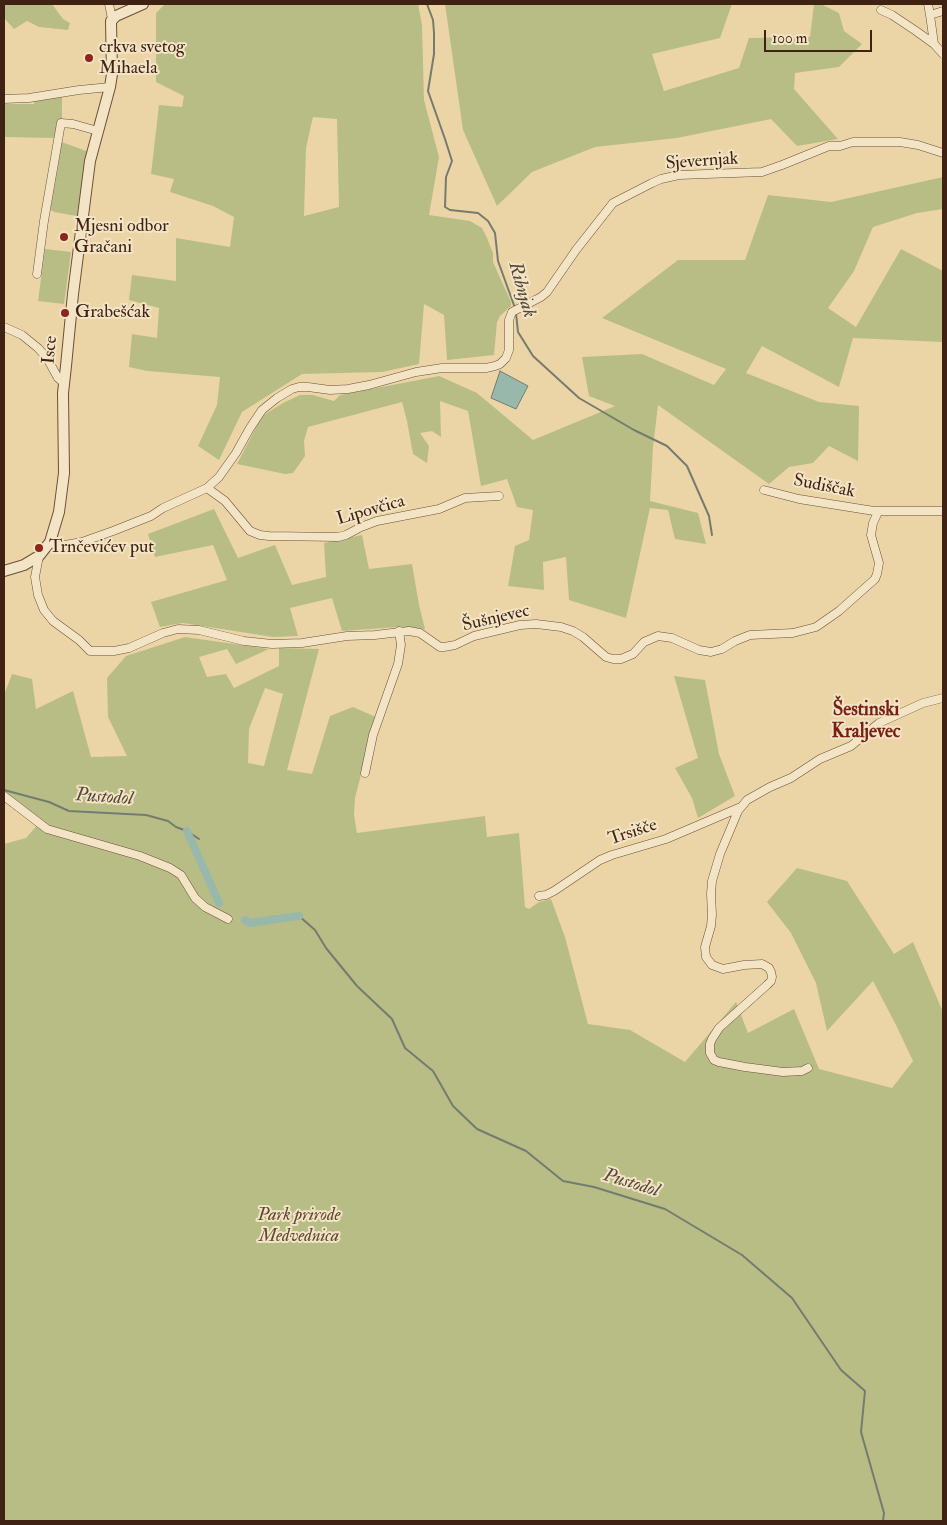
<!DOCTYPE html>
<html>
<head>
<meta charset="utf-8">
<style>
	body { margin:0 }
	#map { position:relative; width:947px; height:1525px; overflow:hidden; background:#ebd5a6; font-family:"IM FELL Double Pica",serif }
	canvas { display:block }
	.frame { position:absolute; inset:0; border:5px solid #402214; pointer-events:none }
	.scale { position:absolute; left:764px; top:30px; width:108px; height:22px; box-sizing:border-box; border:2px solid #402214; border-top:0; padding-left:6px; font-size:15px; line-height:18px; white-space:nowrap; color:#402214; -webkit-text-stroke:4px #f2e4c5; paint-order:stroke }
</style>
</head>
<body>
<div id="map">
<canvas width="947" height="1525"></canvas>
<div class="frame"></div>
<div class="scale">100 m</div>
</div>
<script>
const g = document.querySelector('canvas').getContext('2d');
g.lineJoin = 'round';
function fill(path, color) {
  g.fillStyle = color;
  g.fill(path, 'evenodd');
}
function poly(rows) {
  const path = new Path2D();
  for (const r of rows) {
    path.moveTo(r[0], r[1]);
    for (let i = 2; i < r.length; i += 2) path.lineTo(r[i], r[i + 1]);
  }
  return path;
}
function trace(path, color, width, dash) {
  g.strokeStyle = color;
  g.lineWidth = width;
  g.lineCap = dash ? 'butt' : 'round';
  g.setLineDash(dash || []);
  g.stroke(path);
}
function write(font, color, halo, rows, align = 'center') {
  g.font = font + ' "IM FELL Double Pica",serif';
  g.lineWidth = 4;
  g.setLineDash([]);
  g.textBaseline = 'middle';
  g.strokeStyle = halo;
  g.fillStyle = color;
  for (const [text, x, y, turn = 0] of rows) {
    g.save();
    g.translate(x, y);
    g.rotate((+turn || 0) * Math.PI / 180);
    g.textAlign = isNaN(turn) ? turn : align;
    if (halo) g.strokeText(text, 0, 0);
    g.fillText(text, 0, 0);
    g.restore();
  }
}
fill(poly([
	[4,4,52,4,63,19,70,23,68,30,39,27,27,21,14,29,4,18],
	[165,4,418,4,422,25,424,100,439,157,429,215,470,221,482,228,487,238,493,253,493,262,511,302,511,306,500,316,497,322,494,355,447,360,444,315,424,304,419,364,382,372,302,374,242,412,219,460,198,446,217,405,220,377,147,371,129,367,132,334,157,338,159,308,129,300,132,275,176,281,176,238,230,247,234,217,213,206,170,192,174,179,151,174,159,105,182,107,184,96,156,82,156,13],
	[313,117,337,119,339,207,304,216,306,148],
	[445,4,732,4,720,38,652,54,664,91,739,68,749,38,810,37,814,4,821,4,839,13,844,31,862,44,839,67,795,73,794,89,838,139,797,146,771,119,677,138,595,147,532,172,497,206,463,130],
	[62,95,62,121,57,121,56,138,4,137,4,104,34,104,35,100],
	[59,141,89,152,79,211,77,216,54,212,51,210,51,206,58,168],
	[943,177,943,209,917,213,873,227,854,271,828,308,856,327,901,249,943,271,943,342,853,338,839,387,762,346,746,373,819,402,859,406,858,461,829,446,813,463,789,467,769,484,658,405,653,447,650,501,698,513,706,544,675,539,668,510,650,508,626,618,569,600,566,557,543,562,544,590,508,586,515,546,529,540,533,510,517,507,507,479,481,486,468,411,440,401,441,437,432,431,420,433,429,446,427,463,413,454,407,421,402,402,308,427,304,441,305,456,293,473,285,474,237,464,262,416,283,403,300,395,313,395,334,401,340,395,439,376,477,393,533,440,615,406,589,396,582,357,642,354,714,385,726,369,602,318,678,260,745,260,768,195,831,202],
	[45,249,71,252,64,304,38,301],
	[214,509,238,558,275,545,292,585,326,577,324,543,362,535,369,569,412,564,419,605,425,629,399,627,342,631,332,598,290,608,298,636,273,637,183,623,160,627,151,602,227,580,213,545,155,557,148,534],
	[185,637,269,649,236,664,227,649,199,657,207,677,226,674,234,688,279,666,279,648,319,649,287,770,312,774,330,716,353,707,376,717,355,798,354,815,357,833,485,816,487,837,519,833,525,907,529,909,539,902,551,899,565,937,588,1024,630,1030,685,1062,736,1002,748,1033,794,1009,819,1069,892,1088,913,1061,896,1025,873,981,827,1031,816,983,791,933,767,902,797,868,847,881,894,954,913,942,943,1012,943,1521,4,1521,4,844,26,838,39,823,4,795,4,695,12,674,32,679,36,709,73,691,91,757,127,756,108,717,107,678,126,656],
	[265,688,283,694,264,766,248,763,249,729],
	[674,676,705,680,719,754,735,796,698,818,692,798,675,768,698,758]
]), '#b8bd86');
const water = poly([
	[500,371,528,386,516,409,491,398,500,371]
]);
fill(water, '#98b8ab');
trace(water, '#757c6f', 1);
trace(poly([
	[427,4,433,20,434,33,434,54,428,91,445,139,452,161,446,177,445,207,450,210,478,213,488,221,495,233,498,261,515,308],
	[516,313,518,332,533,356,579,398,634,430,667,446,687,466,709,516,712,535],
	[4,790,49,802,69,811,146,815,168,821,176,827,187,831,199,839],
	[299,916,315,930,326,948,357,986,392,1019,405,1048,433,1071,453,1106,477,1129,526,1151,563,1181,594,1187,665,1209,742,1255,792,1298,841,1370,865,1391,861,1432,884,1513,883,1521]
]), '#757c6f', 2);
trace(poly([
	[187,831,219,903],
	[245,920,250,923,299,916]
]), '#98b8ab', 8);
const minor = poly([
	[109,4,112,19],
	[928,4,930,15,934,44],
	[881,10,892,15,916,31,934,44,943,54],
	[930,15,943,11],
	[4,99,29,98,79,90,110,87],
	[37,274,44,221,61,123,73,124,98,131],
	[4,327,22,335,38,348,47,358,58,378,64,383],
	[207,488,225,501,250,531,260,535,269,536,338,537,346,535,361,527,377,521,439,509,465,498,499,496],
	[764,490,799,499,874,511,943,511],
	[50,542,58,546,65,545,82,542,113,531,151,516,163,508,207,488,219,477,236,453,250,428,262,410,277,398,292,389,299,387,308,387,330,390,348,389,369,385,416,372,442,368,486,368,495,366,500,364,506,358,509,350,509,320,512,312,541,297,547,292,576,250,613,203,652,183,661,179,679,175,762,172,782,165,829,146,840,146,853,142,900,142,918,145,943,153],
	[39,556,35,577,38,595,44,610,53,621,79,640,90,651,114,651,129,648,163,633,178,629,199,630,244,641,272,644,302,643,347,636,375,635,409,631,420,633,440,647,444,647,455,645,474,636,520,625,536,624,561,627,573,631,583,637,606,657,613,659,621,659,633,654,644,642,658,636,672,638,699,650,711,652,722,649,735,641,750,635,793,633,816,627,839,611,875,579,877,574,879,563,871,535,873,523,878,512],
	[365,773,373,735,398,664,401,645,399,631],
	[4,796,47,829,140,856,170,868,181,875,195,898,205,907,228,919],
	[539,896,546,895,554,891,600,860,612,855,666,839,741,807],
	[808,1068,802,1071,783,1072,745,1067,719,1062,714,1060,710,1053,710,1044,712,1039,719,1028,767,985,771,981,772,977,771,972,769,968,762,964,744,965,723,969,712,965,706,957,705,947,711,926,712,915,711,894,712,881,720,854,738,811,747,800,770,787,791,778,820,759,851,746,879,723,923,703,943,698]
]);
const tertiary = poly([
	[4,571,24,565,39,556,50,542,59,512,64,473,63,393,66,366,73,294,90,161,110,87,112,74,111,21,116,16,143,4]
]);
trace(minor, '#6b4f38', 9);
trace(tertiary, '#6b4f38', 12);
trace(minor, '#f2e4c5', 8);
trace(tertiary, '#f2e4c5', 10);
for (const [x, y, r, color] of [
	[89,58,5,"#8f2418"],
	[64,237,5,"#8f2418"],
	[65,313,5,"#8f2418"],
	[39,548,5,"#8f2418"]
]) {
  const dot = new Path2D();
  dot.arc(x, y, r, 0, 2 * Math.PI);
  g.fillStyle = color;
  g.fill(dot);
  trace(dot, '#f2e4c5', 2);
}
write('18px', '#402214', '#f2e4c5', [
	["crkva svetog",99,48],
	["Mihaela",99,69],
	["Mjesni odbor",74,227],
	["Gračani",74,248],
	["Grabešćak",75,313],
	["Trnčevićev put",49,548]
], 'left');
write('18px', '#402214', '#f2e4c5', [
	["Sjevernjak",702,162,-4],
	["Isce",51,350,-85],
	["Sudiščak",824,487,11],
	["Lipovčica",371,511,-16],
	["Šušnjevec",496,619,-13],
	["Trsišče",633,833,-18]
]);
write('italic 18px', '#5e4930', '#f2e4c5', [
	["Park prirode",299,1216],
	["Medvednica",299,1237]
]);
write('italic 19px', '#56483a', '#f2e4c5', [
	["Ribnjak",521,290,74],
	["Pustodol",104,798,4],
	["Pustodol",631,1184,17]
]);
write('bold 19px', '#7a1f14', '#f2e4c5', [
	["Šestinski",866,711],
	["Kraljevec",866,733]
]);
</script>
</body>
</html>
